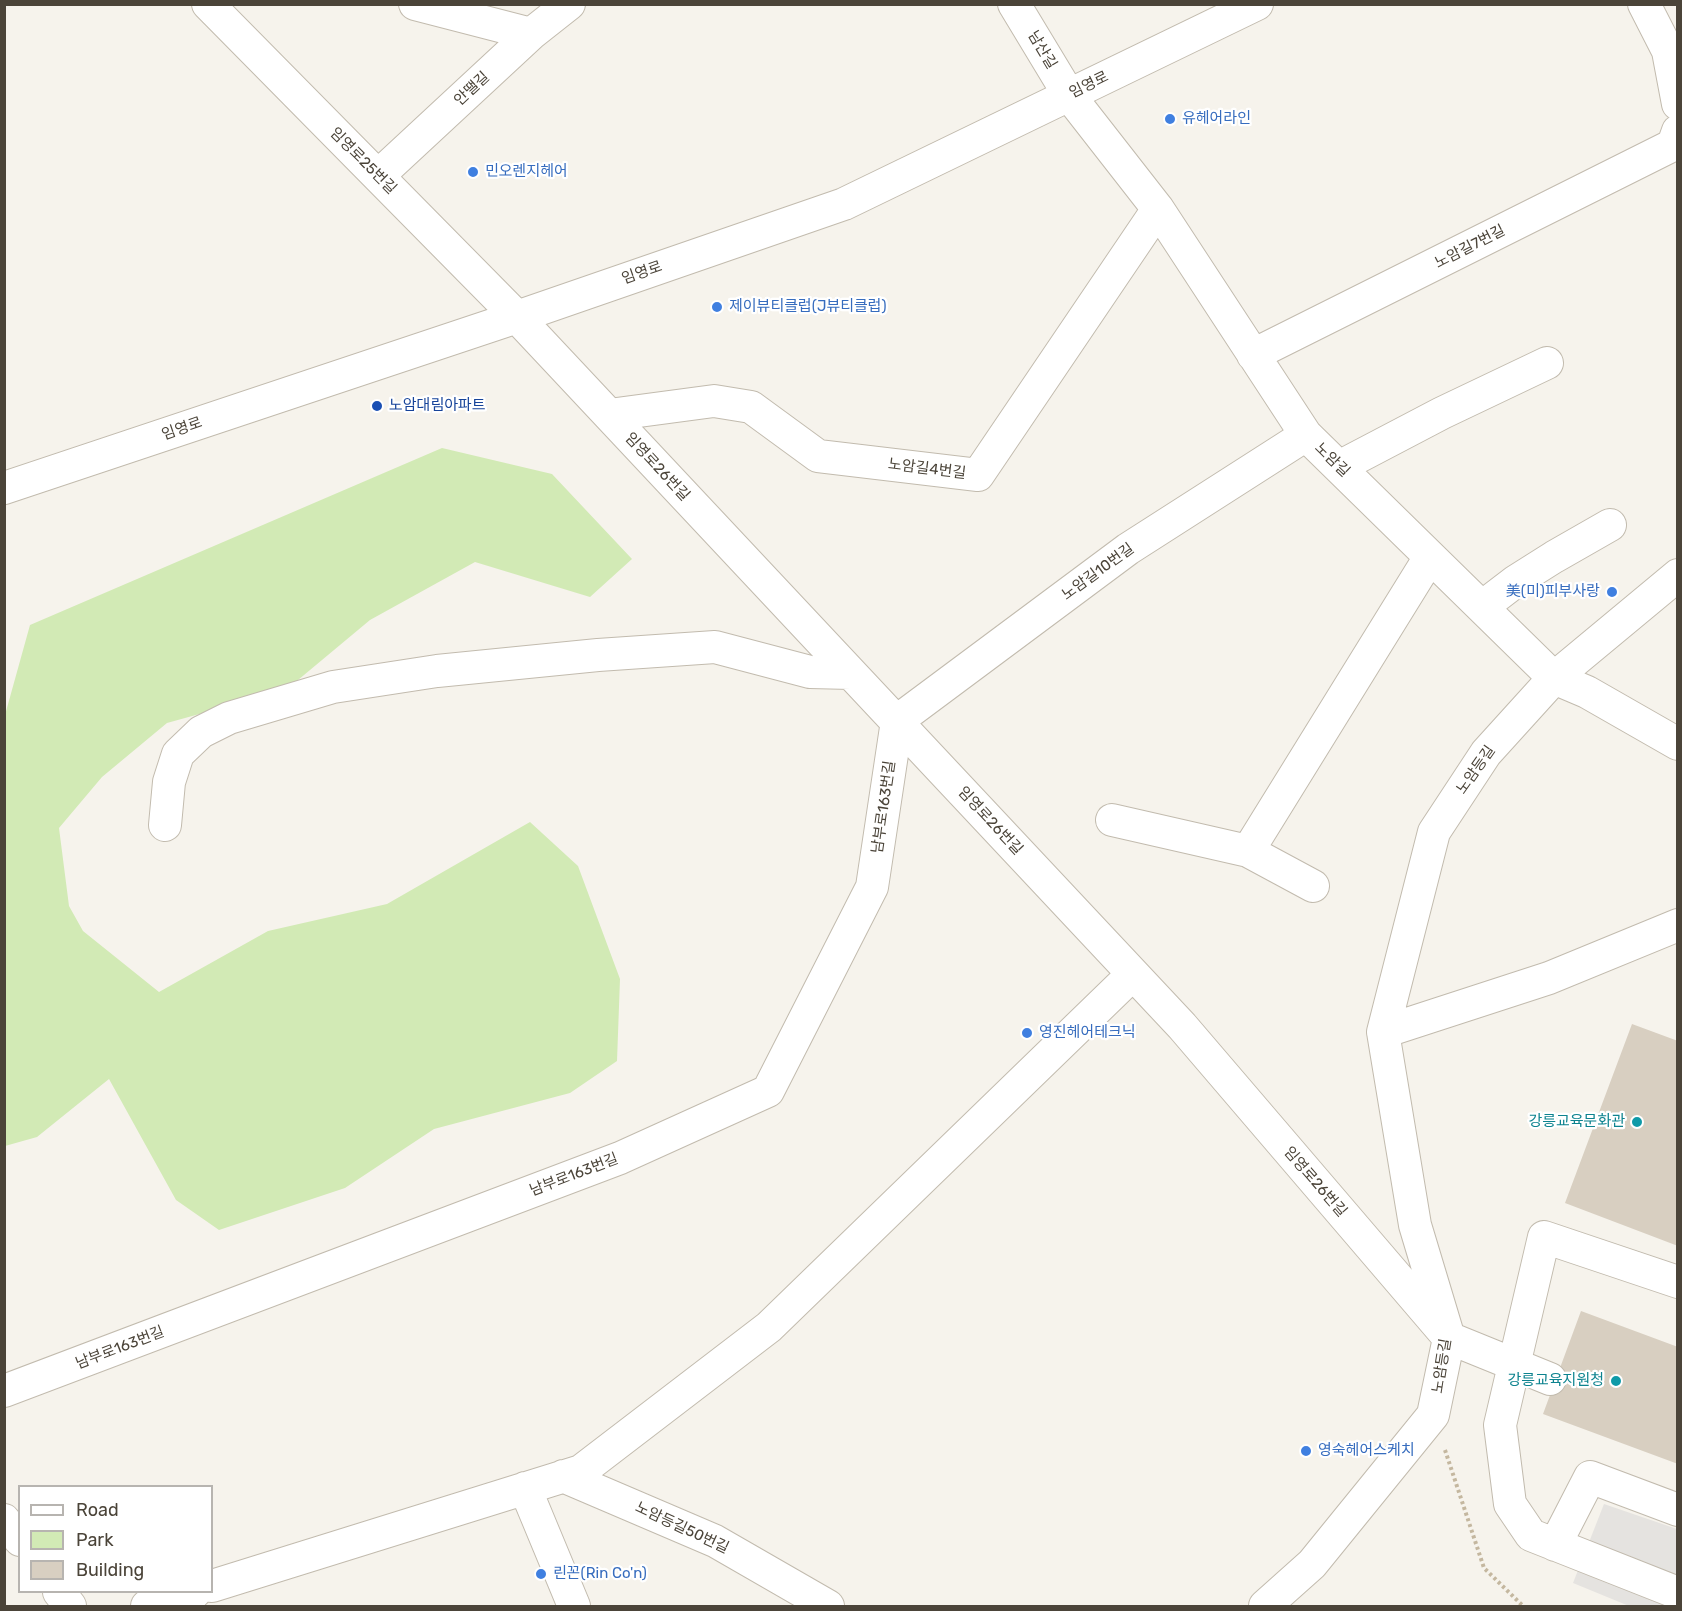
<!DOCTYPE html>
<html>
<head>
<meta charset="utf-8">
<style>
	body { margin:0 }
	#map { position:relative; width:1682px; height:1611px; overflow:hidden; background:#f6f3ec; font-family:Rubik,sans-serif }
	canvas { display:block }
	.frame { position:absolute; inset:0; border:6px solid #4b4439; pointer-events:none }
	.legend { position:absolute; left:18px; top:1485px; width:195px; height:108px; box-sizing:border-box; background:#fff; border:2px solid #b7b4b0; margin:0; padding:8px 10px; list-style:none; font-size:18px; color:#4b4439 }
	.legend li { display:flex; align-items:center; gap:12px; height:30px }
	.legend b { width:30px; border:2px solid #b7b4b0 }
</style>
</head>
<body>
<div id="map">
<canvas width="1682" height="1611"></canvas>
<div class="frame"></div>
<ul class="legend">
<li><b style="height:8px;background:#fff"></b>Road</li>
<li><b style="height:16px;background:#d2eab5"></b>Park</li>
<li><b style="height:16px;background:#d8cfc1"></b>Building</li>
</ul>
</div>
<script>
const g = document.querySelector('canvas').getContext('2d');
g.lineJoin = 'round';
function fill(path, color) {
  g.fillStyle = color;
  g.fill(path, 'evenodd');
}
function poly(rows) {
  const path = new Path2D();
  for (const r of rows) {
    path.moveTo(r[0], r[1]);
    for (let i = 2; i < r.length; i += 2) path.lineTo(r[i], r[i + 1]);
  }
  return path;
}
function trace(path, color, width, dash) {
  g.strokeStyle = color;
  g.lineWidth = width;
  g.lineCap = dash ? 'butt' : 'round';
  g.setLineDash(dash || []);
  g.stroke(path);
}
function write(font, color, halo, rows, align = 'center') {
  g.font = font + ' Rubik,"Noto Sans KR",sans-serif';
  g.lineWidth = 4.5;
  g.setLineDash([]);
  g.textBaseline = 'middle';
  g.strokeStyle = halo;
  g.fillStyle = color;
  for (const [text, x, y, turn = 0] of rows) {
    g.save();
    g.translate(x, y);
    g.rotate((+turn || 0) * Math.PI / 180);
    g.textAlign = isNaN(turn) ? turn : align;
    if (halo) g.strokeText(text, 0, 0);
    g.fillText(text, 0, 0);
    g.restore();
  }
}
fill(poly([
	[442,448,552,474,632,559,590,597,475,562,370,620,286,690,167,723,102,777,59,828,69,906,83,931,159,992,268,931,387,904,530,822,578,866,620,979,617,1061,570,1093,434,1129,345,1188,219,1230,176,1200,109,1079,37,1137,5,1146,5,715,30,625]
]), '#d2eab5');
fill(poly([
	[1604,1504,1677,1529,1677,1606,1629,1606,1573,1583]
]), '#e5e3e0');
fill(poly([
	[1632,1024,1678,1041,1678,1246,1565,1203],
	[1581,1311,1678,1347,1678,1464,1543,1414]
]), '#d8cfc1');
const minor = poly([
	[208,4,517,317,1182,1026,1449,1338,1550,1379],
	[415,4,531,34],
	[1014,4,1069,95,1158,209,1306,435,1554,678,1587,692,1678,744],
	[1644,4,1668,51,1678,104],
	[378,176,531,34,569,4],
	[1253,355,1673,145,1678,131],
	[609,415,714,401,751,407,818,456,978,475,1158,209],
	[1339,467,1442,413,1547,363],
	[4,488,517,317,844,204,1257,4],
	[1482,607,1516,581,1554,557,1610,525],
	[1112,820,1248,851,1430,557],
	[165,825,169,782,178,754,201,732,229,718,333,687,437,671,598,655,715,647,810,672,851,673],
	[1248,851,1313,886],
	[1383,1032,1549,978,1678,925],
	[1678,1282,1544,1237,1500,1425,1510,1504,1531,1535,1678,1593],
	[4,1391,620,1158,768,1091,872,887,897,721,1128,549,1306,435],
	[563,1476,715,1541,828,1606],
	[525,1488,574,1606],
	[4,1520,20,1540],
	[1555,1545,1590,1477,1678,1510],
	[212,1586,581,1471,769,1327,1133,974],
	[59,1592,70,1606],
	[147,1606,195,1592],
	[1265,1606,1312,1564,1433,1415,1449,1338,1415,1225,1383,1032,1434,832,1486,753,1554,678,1678,575]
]);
trace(minor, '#c2bbae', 34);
trace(poly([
	[1445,1450,1484,1568,1523,1606]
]), '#c4b79f', 4, [3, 3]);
trace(minor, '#fff', 32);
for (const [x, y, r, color] of [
	[1170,119,6,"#3f7fe0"],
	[473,172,6,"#3f7fe0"],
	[717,307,6,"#3f7fe0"],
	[377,406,6,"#1a4fb4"],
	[1612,592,6,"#3f7fe0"],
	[1027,1033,6,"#3f7fe0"],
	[1637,1122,6,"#0f9aa8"],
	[1616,1381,6,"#0f9aa8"],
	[1306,1451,6,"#3f7fe0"],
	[541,1574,6,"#3f7fe0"]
]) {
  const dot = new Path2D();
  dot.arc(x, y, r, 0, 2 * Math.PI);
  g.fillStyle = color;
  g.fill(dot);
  trace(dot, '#fff', 2);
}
write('15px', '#4b4439', '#fff', [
	["남산길",1042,50,59],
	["임영로",1089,85,-26],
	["안땔길",472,89,-43],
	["임영로25번길",363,161,45],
	["노암길7번길",1470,247,-27],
	["임영로",642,273,-19],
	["임영로",182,429,-19],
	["노암길",1332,460,44],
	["임영로26번길",657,467,47],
	["노암길4번길",927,469,7],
	["노암길10번길",1098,572,-36],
	["노암등길",1476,770,-55],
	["남부로163번길",884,807,-82],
	["임영로26번길",990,821,47],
	["남부로163번길",574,1175,-21],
	["임영로26번길",1315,1182,49],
	["남부로163번길",120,1348,-21],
	["노암등길",1442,1366,-81],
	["노암등길50번길",682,1528,25]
]);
write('15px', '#366cbe', '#fff', [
	["유헤어라인",1182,119],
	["민오렌지헤어",485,172],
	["제이뷰티클럽(J뷰티클럽)",729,307],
	["美(미)피부사랑",1600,592,"right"],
	["영진헤어테크닉",1039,1033],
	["영숙헤어스케치",1318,1451],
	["린꼰(Rin Co'n)",553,1574]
], 'left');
write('15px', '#164399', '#fff', [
	["노암대림아파트",389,406]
], 'left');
write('15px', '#0d838f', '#fff', [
	["강릉교육문화관",1625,1122],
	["강릉교육지원청",1604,1381]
], 'right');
</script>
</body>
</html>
